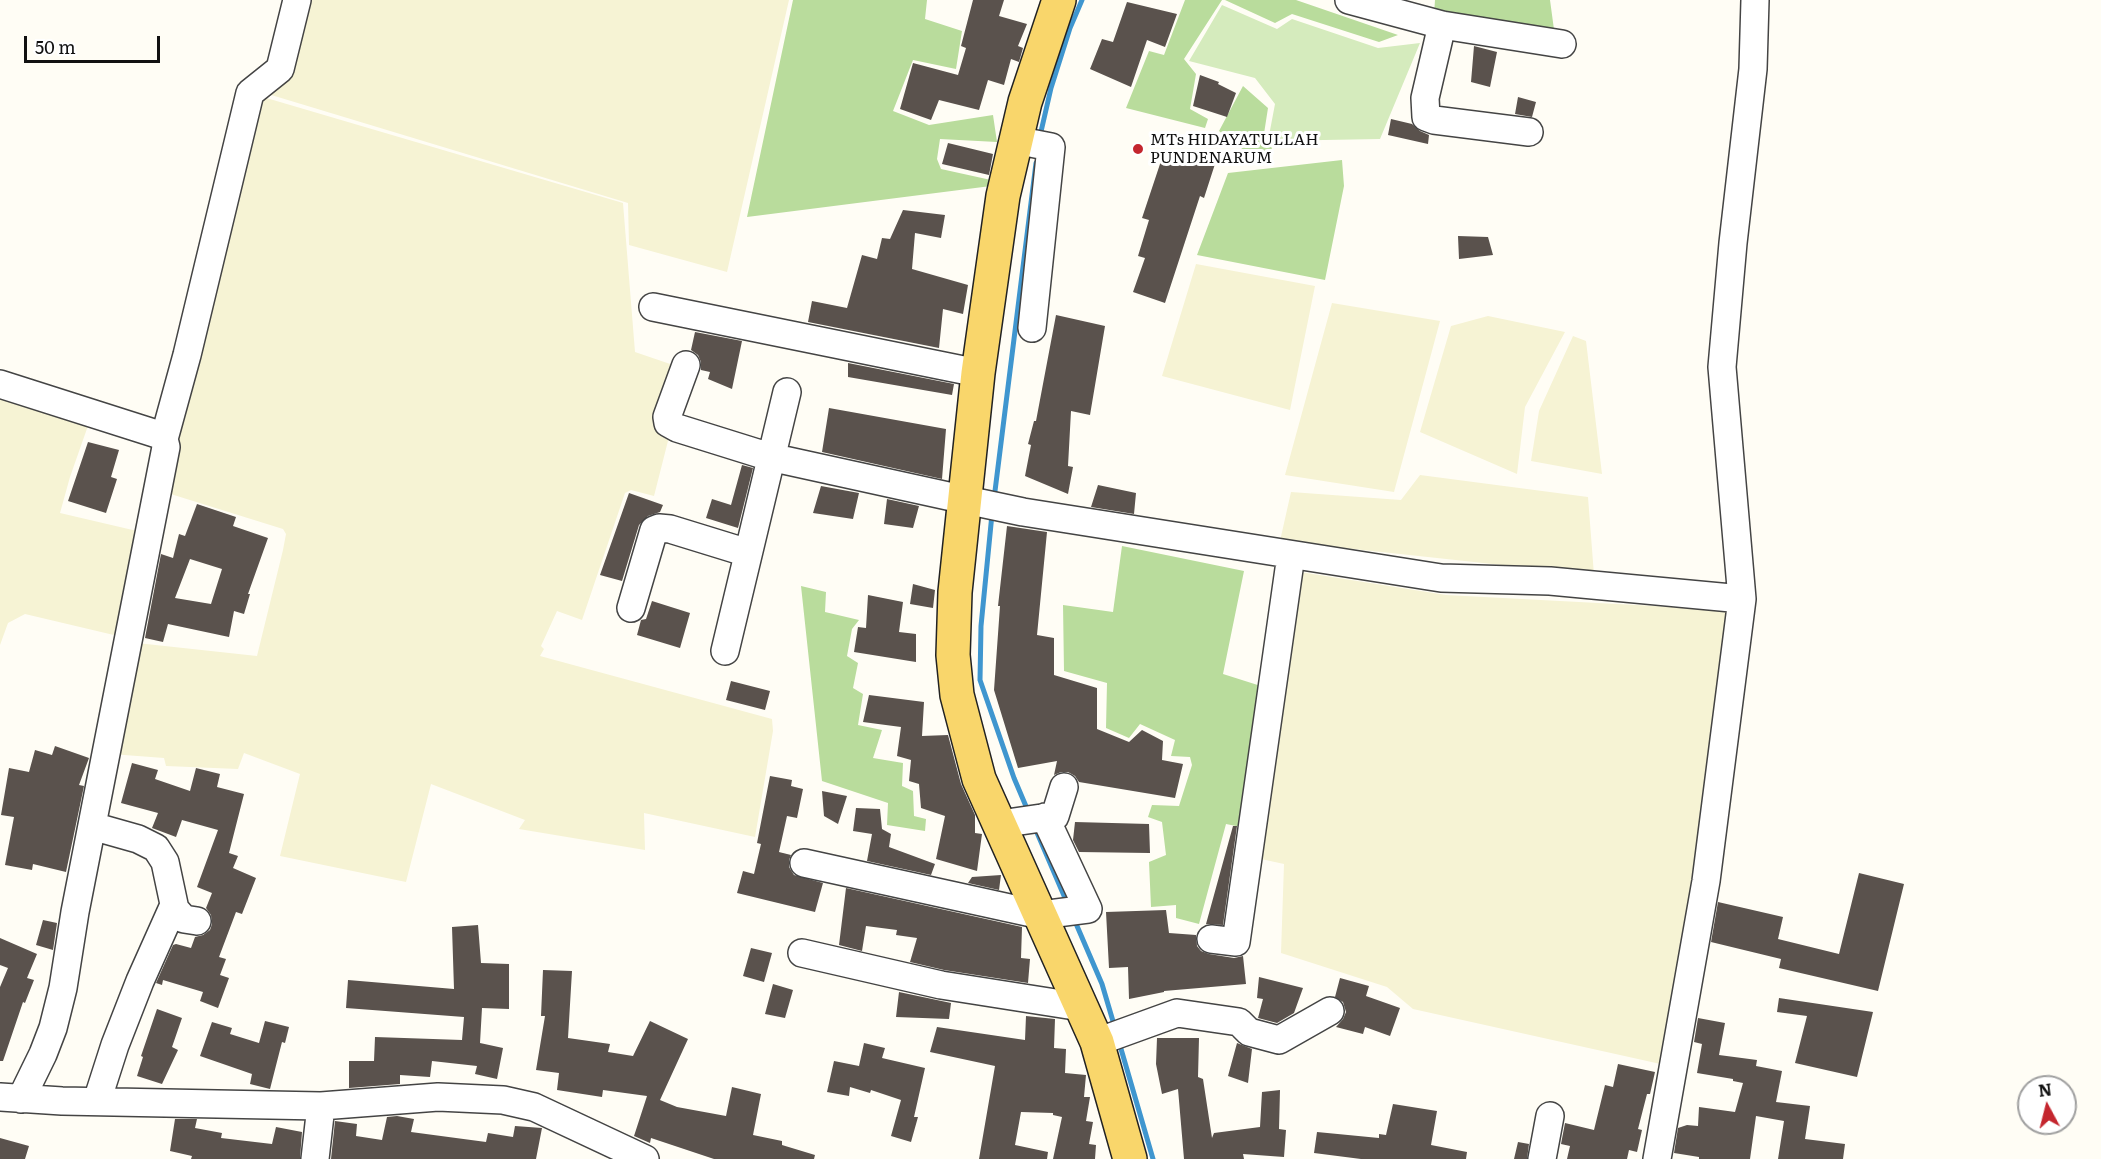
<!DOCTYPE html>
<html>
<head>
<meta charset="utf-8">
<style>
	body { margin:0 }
	#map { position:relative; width:2101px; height:1159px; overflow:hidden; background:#fffdf5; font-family:Literata,serif }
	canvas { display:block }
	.north { position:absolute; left:2017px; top:1075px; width:60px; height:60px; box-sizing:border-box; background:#fff; border:2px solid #a0a0a0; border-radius:50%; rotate:353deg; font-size:16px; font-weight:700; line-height:24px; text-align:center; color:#111 }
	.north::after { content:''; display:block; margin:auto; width:21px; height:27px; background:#c4262e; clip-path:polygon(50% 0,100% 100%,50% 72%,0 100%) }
	.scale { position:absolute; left:24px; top:36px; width:136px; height:27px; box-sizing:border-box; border:3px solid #111; border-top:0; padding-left:8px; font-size:18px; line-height:21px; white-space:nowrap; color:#111; -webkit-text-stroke:4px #fff; paint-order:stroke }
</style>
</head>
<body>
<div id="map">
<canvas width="2101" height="1159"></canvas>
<div class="north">N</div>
<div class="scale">50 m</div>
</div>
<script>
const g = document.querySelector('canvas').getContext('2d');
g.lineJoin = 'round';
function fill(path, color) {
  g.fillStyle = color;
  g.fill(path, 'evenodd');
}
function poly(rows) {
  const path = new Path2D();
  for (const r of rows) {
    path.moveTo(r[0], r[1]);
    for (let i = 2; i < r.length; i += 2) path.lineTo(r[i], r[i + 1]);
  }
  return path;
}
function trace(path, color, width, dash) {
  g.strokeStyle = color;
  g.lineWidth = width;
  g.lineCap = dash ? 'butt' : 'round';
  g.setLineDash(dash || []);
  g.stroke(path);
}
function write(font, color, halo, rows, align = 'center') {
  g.font = font + ' Literata,serif';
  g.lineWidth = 6;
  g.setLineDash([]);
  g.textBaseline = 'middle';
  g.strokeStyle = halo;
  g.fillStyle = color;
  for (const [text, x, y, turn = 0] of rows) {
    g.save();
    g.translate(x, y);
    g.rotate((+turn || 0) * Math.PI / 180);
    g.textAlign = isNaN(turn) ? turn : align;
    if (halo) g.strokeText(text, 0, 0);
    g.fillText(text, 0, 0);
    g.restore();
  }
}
fill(poly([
	[308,0,789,0,727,272,629,245,628,203,268,94],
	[263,97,623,203,635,352,676,366,669,437,654,496,631,490,625,493,582,620,557,611,541,646,544,649,540,656,772,719,773,731,755,837,644,813,645,850,519,829,525,820,431,784,406,882,280,856,300,774,244,753,238,769,166,766,164,758,111,754,137,643,257,656,283,550,286,534,283,529,161,491,242,160],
	[1196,264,1315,286,1290,410,1162,376],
	[1332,303,1440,321,1394,492,1285,475],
	[1488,316,1565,332,1525,407,1517,474,1420,432,1451,326],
	[1573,336,1586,341,1602,474,1531,461,1539,411],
	[0,393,90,420,70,477,60,513,137,531,118,636,25,614,8,623,0,645],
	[1420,475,1588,497,1594,575,1280,541,1291,492,1401,500],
	[1300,572,1446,595,1731,610,1665,1065,1413,1009,1387,987,1281,953,1284,864,1261,859]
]), '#f6f3d4');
fill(poly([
	[1222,5,1277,29,1292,19,1378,48,1420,43,1380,139,1268,141,1275,104,1255,78,1189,61]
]), '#d5ebbd');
fill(poly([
	[793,0,927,0,925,19,962,31,956,69,913,60,893,111,929,125,993,115,997,142,940,139,937,159,941,169,991,180,991,186,747,217],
	[1185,0,1222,0,1184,59,1196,74,1190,109,1208,119,1205,128,1126,108,1149,51,1164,55],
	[1225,0,1296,0,1398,35,1379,42,1292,14,1275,23],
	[1435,0,1550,0,1555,37,1434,15],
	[1243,86,1268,108,1263,140,1272,148,1270,152,1249,154,1219,131],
	[1342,160,1344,186,1325,280,1197,255,1228,173],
	[1122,546,1244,571,1223,674,1264,687,1241,827,1226,824,1199,924,1176,918,1176,905,1151,907,1149,862,1166,855,1162,822,1148,817,1152,805,1179,806,1192,765,1190,757,1171,756,1175,740,1140,724,1129,738,1106,728,1107,683,1064,671,1063,605,1113,612],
	[801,586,826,592,825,612,859,620,852,629,847,656,858,663,853,688,863,694,858,725,882,730,873,758,903,763,902,786,913,791,914,816,926,819,925,831,887,825,888,803,822,781]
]), '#b9dc9c');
trace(poly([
	[1040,136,1051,88,1070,28,1082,0],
	[994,499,1036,163],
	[992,514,981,626,980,680,1014,778,1028,811],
	[1035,828,1068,905],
	[1074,919,1102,984,1115,1028],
	[1119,1042,1153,1159]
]), '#3f96cf', 5);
fill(poly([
	[973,0,1004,0,999,16,1027,24,1018,46,1023,48,1019,62,1011,59,1004,85,988,80,979,110,939,100,931,120,900,109,913,63,958,75,966,48,961,46],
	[1127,2,1177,14,1165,47,1147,40,1131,87,1090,69,1102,39,1113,42],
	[1474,46,1497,52,1490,87,1471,82],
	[1200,75,1219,82,1218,84,1236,93,1227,117,1193,106],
	[1518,97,1536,102,1532,117,1515,114],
	[1391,119,1412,124,1420,131,1429,135,1428,144,1388,135],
	[948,143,993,154,989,175,942,164],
	[1165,149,1215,164,1204,198,1200,196,1165,303,1133,292,1145,258,1138,256,1149,220,1142,218],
	[903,210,945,215,941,238,915,233,912,269,968,285,963,314,943,309,939,348,808,322,812,301,847,308,862,255,877,259,882,238,890,239],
	[1458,236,1488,237,1493,255,1459,259],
	[1056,315,1105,326,1090,415,1071,411,1068,466,1073,467,1068,494,1025,476,1031,445,1028,444,1034,421,1036,421],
	[695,332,742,341,732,389,708,379,710,372,701,370,701,362,698,355,691,350],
	[848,363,954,384,952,395,848,377],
	[829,408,946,429,942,479,822,452],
	[88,442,119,450,111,477,117,479,106,513,68,501],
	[742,465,753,468,738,528,706,518,712,499,731,505],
	[1098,485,1136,493,1134,514,1091,507],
	[821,486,859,493,853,519,813,513],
	[629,493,663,505,660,512,648,516,639,525,622,581,600,575],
	[887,499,919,506,913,528,884,524],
	[197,504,236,517,233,526,268,538,248,594,250,594,244,614,234,611,229,637,168,624,163,642,145,638,161,554,173,558,179,534,185,536],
	[190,559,222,569,211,604,175,598],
	[1007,526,1047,532,1037,635,1054,638,1054,675,1097,688,1097,729,1129,742,1142,730,1163,741,1162,760,1183,764,1175,798,1079,782,1075,776,1068,772,1061,772,1054,775,1057,761,1018,768,994,690,1000,606,998,606],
	[913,584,935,590,933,608,910,604],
	[868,595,903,602,899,632,916,634,916,662,854,652,858,627,866,628],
	[652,601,690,613,680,648,637,635,641,620,646,619],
	[731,681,770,691,765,710,726,700],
	[869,695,924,702,922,736,948,735,961,784,975,815,975,833,982,834,977,871,936,859,945,816,921,808,919,784,909,781,911,760,897,756,901,727,863,722],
	[55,746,89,758,79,785,84,786,66,872,33,864,32,870,5,865,14,817,1,815,9,768,29,772,35,750,52,755],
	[132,763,158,770,155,779,190,791,196,768,220,774,217,787,244,794,229,853,238,856,233,868,256,878,242,914,236,912,219,957,226,959,220,975,229,978,218,1008,200,1001,203,992,163,980,162,985,156,983,173,945,176,944,191,948,195,937,203,935,210,930,212,924,211,915,206,908,212,893,197,887,218,830,182,820,176,837,152,828,158,813,121,803],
	[770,776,792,780,791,786,803,789,797,818,787,816,779,852,791,855,789,860,789,867,794,875,823,883,815,912,737,893,743,871,754,874,761,844,757,843],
	[822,791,847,796,838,824,824,816],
	[856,808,880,809,882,829,891,834,889,847,935,864,931,875,867,861,872,834,853,831],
	[1075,822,1149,824,1150,853,1079,852,1073,840],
	[1233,826,1237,826,1223,925,1206,924],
	[1859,873,1904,884,1878,991,1779,968,1781,959,1711,942,1718,902,1783,917,1778,939,1839,954],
	[1001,875,999,890,968,883,972,877],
	[846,888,1022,927,1021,958,1030,959,1028,983,944,970,910,962,917,938,896,935,897,930,866,926,862,951,839,945],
	[1166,910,1169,933,1196,935,1197,946,1201,951,1209,954,1234,958,1243,956,1246,984,1164,991,1164,992,1129,999,1128,967,1109,968,1106,912],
	[43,920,57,923,53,950,36,945],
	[478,925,481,963,509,964,509,1009,482,1008,480,1043,503,1048,497,1079,475,1074,477,1066,432,1061,430,1077,400,1075,400,1084,349,1088,349,1061,374,1061,375,1037,462,1040,464,1017,346,1008,348,980,454,989,452,927],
	[0,938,37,954,27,978,34,980,25,1003,23,1002,3,1061,0,1061,0,987,8,968,0,965],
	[751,948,772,953,764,982,743,976],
	[543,970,572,971,568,1038,610,1044,608,1052,633,1056,650,1021,688,1039,660,1100,677,1107,726,1116,732,1087,761,1094,753,1135,782,1141,782,1145,815,1155,814,1159,714,1159,651,1138,650,1143,634,1136,647,1096,603,1090,602,1097,557,1090,559,1073,536,1070,545,1016,541,1016],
	[1259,977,1303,988,1294,1013,1277,1023,1258,1018,1263,999,1257,998],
	[1340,978,1369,986,1366,996,1400,1008,1390,1036,1365,1027,1363,1034,1336,1027,1343,1019,1346,1012,1343,1002,1335,997],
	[773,984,793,990,785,1018,765,1014],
	[899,992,951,1003,949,1019,896,1017],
	[1779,998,1873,1012,1857,1077,1795,1063,1807,1016,1777,1012],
	[157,1009,182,1018,172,1047,178,1050,162,1084,137,1076,143,1057,141,1056],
	[1026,1016,1055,1019,1054,1048,1066,1049,1065,1073,1086,1075,1084,1097,1090,1097,1086,1121,1093,1122,1089,1144,1096,1145,1095,1159,1053,1159,1062,1117,1053,1115,1053,1113,1021,1112,1015,1145,1048,1152,1047,1159,979,1159,995,1066,930,1052,937,1027,1025,1040],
	[1698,1018,1725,1023,1719,1055,1757,1060,1756,1066,1782,1071,1776,1102,1810,1106,1805,1139,1845,1144,1843,1159,1778,1159,1784,1121,1756,1116,1750,1159,1699,1159,1699,1157,1674,1153,1678,1128,1687,1125,1698,1126,1699,1107,1735,1112,1743,1083,1733,1081,1733,1079,1697,1073,1702,1044,1694,1042],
	[265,1021,289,1027,285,1043,282,1042,270,1089,250,1084,252,1074,200,1056,212,1022,232,1028,230,1034,259,1043],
	[1157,1038,1199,1038,1198,1077,1203,1079,1212,1138,1214,1133,1260,1127,1262,1092,1280,1090,1279,1129,1286,1130,1284,1157,1243,1154,1244,1159,1184,1159,1178,1089,1162,1094,1156,1064],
	[864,1043,885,1048,882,1058,925,1068,914,1117,918,1117,911,1142,891,1136,901,1100,871,1090,870,1093,850,1087,849,1096,827,1092,834,1061,859,1066],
	[1237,1043,1252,1049,1248,1083,1228,1076],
	[1618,1064,1655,1072,1650,1094,1647,1094,1638,1129,1642,1130,1637,1152,1629,1150,1627,1159,1567,1159,1570,1146,1561,1144,1565,1123,1594,1130,1605,1085,1613,1087],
	[1393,1104,1437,1111,1431,1145,1467,1152,1466,1159,1361,1159,1314,1153,1317,1132,1379,1138,1379,1134,1386,1135],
	[397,1116,414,1119,411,1132,486,1142,488,1133,513,1137,515,1126,542,1128,536,1159,331,1159,335,1121,357,1124,356,1136,382,1140,387,1117],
	[175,1119,197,1119,195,1128,222,1133,221,1138,272,1144,276,1127,302,1132,300,1159,191,1159,192,1156,170,1151],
	[0,1138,29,1146,25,1159,0,1159],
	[1518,1142,1529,1144,1527,1159,1514,1159]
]), '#5a524d');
const minor = poly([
	[1349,0,1442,25,1562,44],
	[1442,25,1425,98,1426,117,1434,120,1529,132],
	[1015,140,1051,147,1032,328],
	[653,307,978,373],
	[686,365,667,417,668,423,677,428,770,457,966,500,1023,512,1441,578,1550,581,1742,599],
	[0,384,160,435,164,439,166,447,75,912,63,988,53,1028,43,1054,21,1099],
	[164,439,187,355,250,93,280,69,297,0],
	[631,608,654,530,659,528,670,529,748,553],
	[725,651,787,392],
	[1000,824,1055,816,1064,787],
	[92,826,138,839,156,848,165,862,175,909,184,919,197,921],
	[804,863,1041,915,1088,909,1045,817],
	[1211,939,1236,942,1291,555],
	[802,953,941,985,1081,1007],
	[1097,1042,1177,1013,1239,1022,1249,1032,1279,1040,1330,1011],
	[0,1097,62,1101,321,1106,438,1097,503,1100,534,1107,645,1159],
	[97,1101,115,1045,140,981,174,905],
	[315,1159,321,1106],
	[1542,1159,1550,1116],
	[1657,1159,1706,881,1742,599,1722,367,1733,243,1753,69,1755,0]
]);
const major = poly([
	[1059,0,1025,102,1003,196,978,373,955,592,953,655,957,695,979,779,1097,1042,1130,1159]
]);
trace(minor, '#444', 30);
trace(major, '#222', 36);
trace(minor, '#fff', 27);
trace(major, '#f9d66b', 33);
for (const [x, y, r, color] of [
	[1138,149,6,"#c4262e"]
]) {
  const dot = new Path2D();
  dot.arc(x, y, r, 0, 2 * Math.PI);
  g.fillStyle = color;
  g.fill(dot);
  trace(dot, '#fff', 2);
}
write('16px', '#111', '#fff', [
	["MTs HIDAYATULLAH",1150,140],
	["PUNDENARUM",1150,158]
], 'left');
</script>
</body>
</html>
